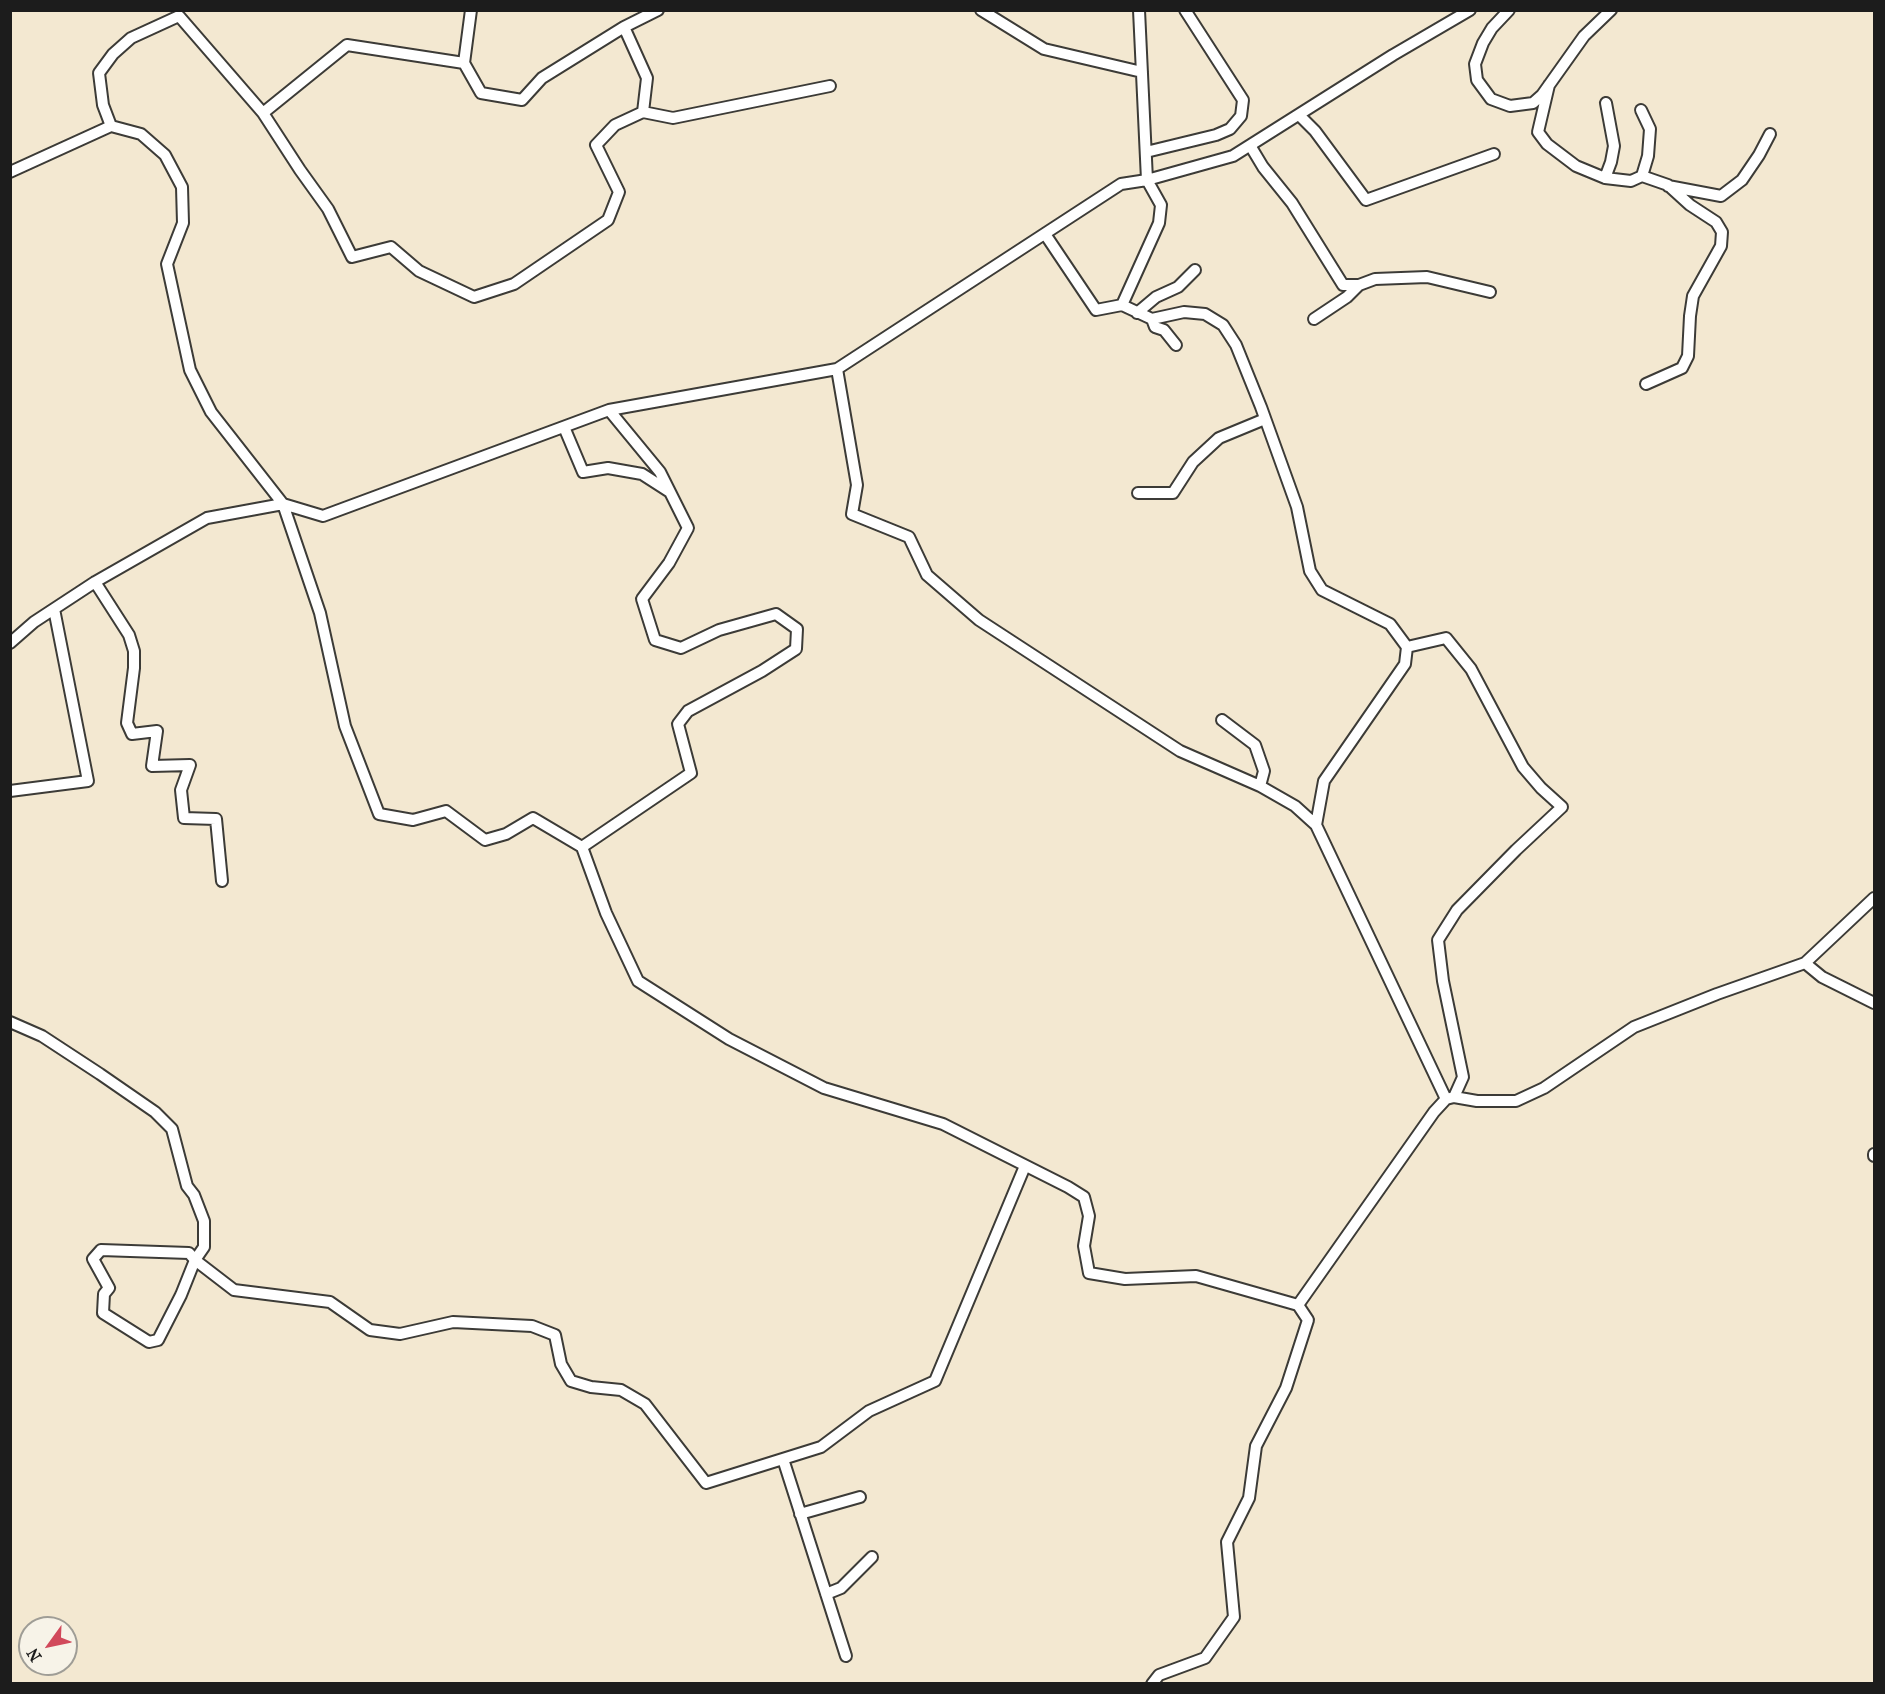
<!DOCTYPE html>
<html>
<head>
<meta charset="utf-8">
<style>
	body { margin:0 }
	#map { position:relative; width:1885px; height:1694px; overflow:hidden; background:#f3e8d1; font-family:"IM FELL French Canon",serif }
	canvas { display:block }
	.frame { position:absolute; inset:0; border:12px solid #1c1c1c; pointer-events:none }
	.north { position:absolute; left:18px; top:1616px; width:60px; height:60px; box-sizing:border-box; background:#f7f3e8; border:2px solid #9f9d96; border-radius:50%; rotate:237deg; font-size:16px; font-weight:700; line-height:24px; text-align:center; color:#1c1c1c }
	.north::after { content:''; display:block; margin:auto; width:21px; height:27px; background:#d1495b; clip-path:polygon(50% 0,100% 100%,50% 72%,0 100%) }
</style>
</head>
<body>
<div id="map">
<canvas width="1885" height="1694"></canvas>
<div class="frame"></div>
<div class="north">N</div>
</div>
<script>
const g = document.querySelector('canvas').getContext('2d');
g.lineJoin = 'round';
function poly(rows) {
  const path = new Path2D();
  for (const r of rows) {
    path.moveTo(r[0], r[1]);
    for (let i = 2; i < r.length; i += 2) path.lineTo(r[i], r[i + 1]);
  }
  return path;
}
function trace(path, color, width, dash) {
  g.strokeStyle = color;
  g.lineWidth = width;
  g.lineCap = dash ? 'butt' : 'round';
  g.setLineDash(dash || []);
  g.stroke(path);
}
const street = poly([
	[981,10,1044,49,1142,72],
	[1139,10,1147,180,1161,205,1159,223,1122,305,1152,319,1184,312,1205,314,1223,325,1236,345,1261,407,1297,507,1310,571,1322,590,1390,624,1407,647,1405,664,1324,781,1316,825],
	[1509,10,1492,28,1483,43,1475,64,1477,80,1491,99,1510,106,1533,103,1542,95,1584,36,1611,10],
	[464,63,471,10],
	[1549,85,1538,132,1547,144,1576,166,1605,178,1631,181,1642,176,1668,185,1690,205,1716,222,1722,232,1721,246,1693,296,1690,316,1688,356,1682,368,1646,384],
	[1641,110,1650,129,1648,156,1642,176],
	[643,112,647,78,624,27,658,10],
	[263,113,347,45,464,63,481,93,522,100,542,78,624,27],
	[1299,115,1315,131,1366,200,1494,154],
	[111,126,103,105,99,73,113,54,131,38,179,16,263,113,300,170,328,209,352,257,391,247,419,271,474,297,514,284,608,220,619,192,596,145,615,125,643,112,673,118,830,86],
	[1251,147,1263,167,1292,203,1343,285,1359,285,1375,279,1427,277,1490,292],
	[1146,152,1216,135,1230,129,1241,116,1243,100,1185,10],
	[10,172,111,126,141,134,165,155,182,187,183,223,167,264,190,370,211,412,283,504,320,613,345,726,379,814,413,820,446,811,485,840,506,834,533,818,582,847,606,913,638,981,729,1039,824,1088,943,1124,1068,1187,1084,1197,1089,1216,1084,1246,1089,1273,1125,1279,1196,1276,1298,1305,1308,1320,1286,1388,1256,1446,1249,1498,1227,1542,1234,1617,1205,1658,1159,1675,1152,1684],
	[1605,178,1611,162,1614,146,1606,103],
	[1668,186,1721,196,1742,180,1759,155,1770,134],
	[1045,234,1096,310,1122,305],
	[1137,313,1156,297,1178,287,1195,270],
	[1152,319,1155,327,1164,330,1176,345],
	[1314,319,1347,297,1359,285],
	[837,369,857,485,852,514,909,537,927,575,979,620,1180,751,1260,786,1295,806,1316,825,1446,1099],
	[564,427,583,472,608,468,642,474,670,492],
	[1138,493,1173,493,1193,462,1219,438,1265,419],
	[95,582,129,635,134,651,134,668,127,723,132,734,157,731,152,766,190,765,181,790,184,818,216,819,222,881],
	[10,643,34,622,95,582,207,518,283,504,323,516,609,410,837,369,1121,184,1147,180,1233,156,1393,55,1470,10],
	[1407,647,1446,638,1471,669,1523,767,1541,788,1562,807,1516,850,1457,910,1438,940,1443,981,1463,1077,1454,1097],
	[1222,720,1255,745,1264,771,1260,786],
	[10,791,88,781,54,609],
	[582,847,691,773,678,724,688,711,762,671,796,649,797,629,776,614,719,630,681,648,655,640,642,599,669,563,688,528,660,472,609,410],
	[1805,963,1822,977,1874,1003],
	[10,1022,42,1036,100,1074,155,1112,172,1129,187,1186,194,1195,204,1221,204,1247,195,1260,234,1290,330,1302,370,1330,400,1334,453,1322,532,1326,555,1335,561,1364,571,1381,591,1387,621,1390,645,1404,706,1483,821,1447,869,1411,935,1381,1025,1166],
	[1874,1154,1874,1156],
	[101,1250,189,1253,195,1260,181,1295,158,1340,149,1342,103,1313,104,1294,109,1288,93,1259,101,1250],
	[1298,1305,1434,1112,1446,1099,1454,1097,1477,1101,1516,1101,1544,1088,1634,1027,1717,994,1805,963,1874,898],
	[783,1459,846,1656],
	[800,1514,860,1497],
	[826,1594,841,1588,872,1557]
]);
trace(street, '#3c3b37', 14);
trace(street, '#fff', 10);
</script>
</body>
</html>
